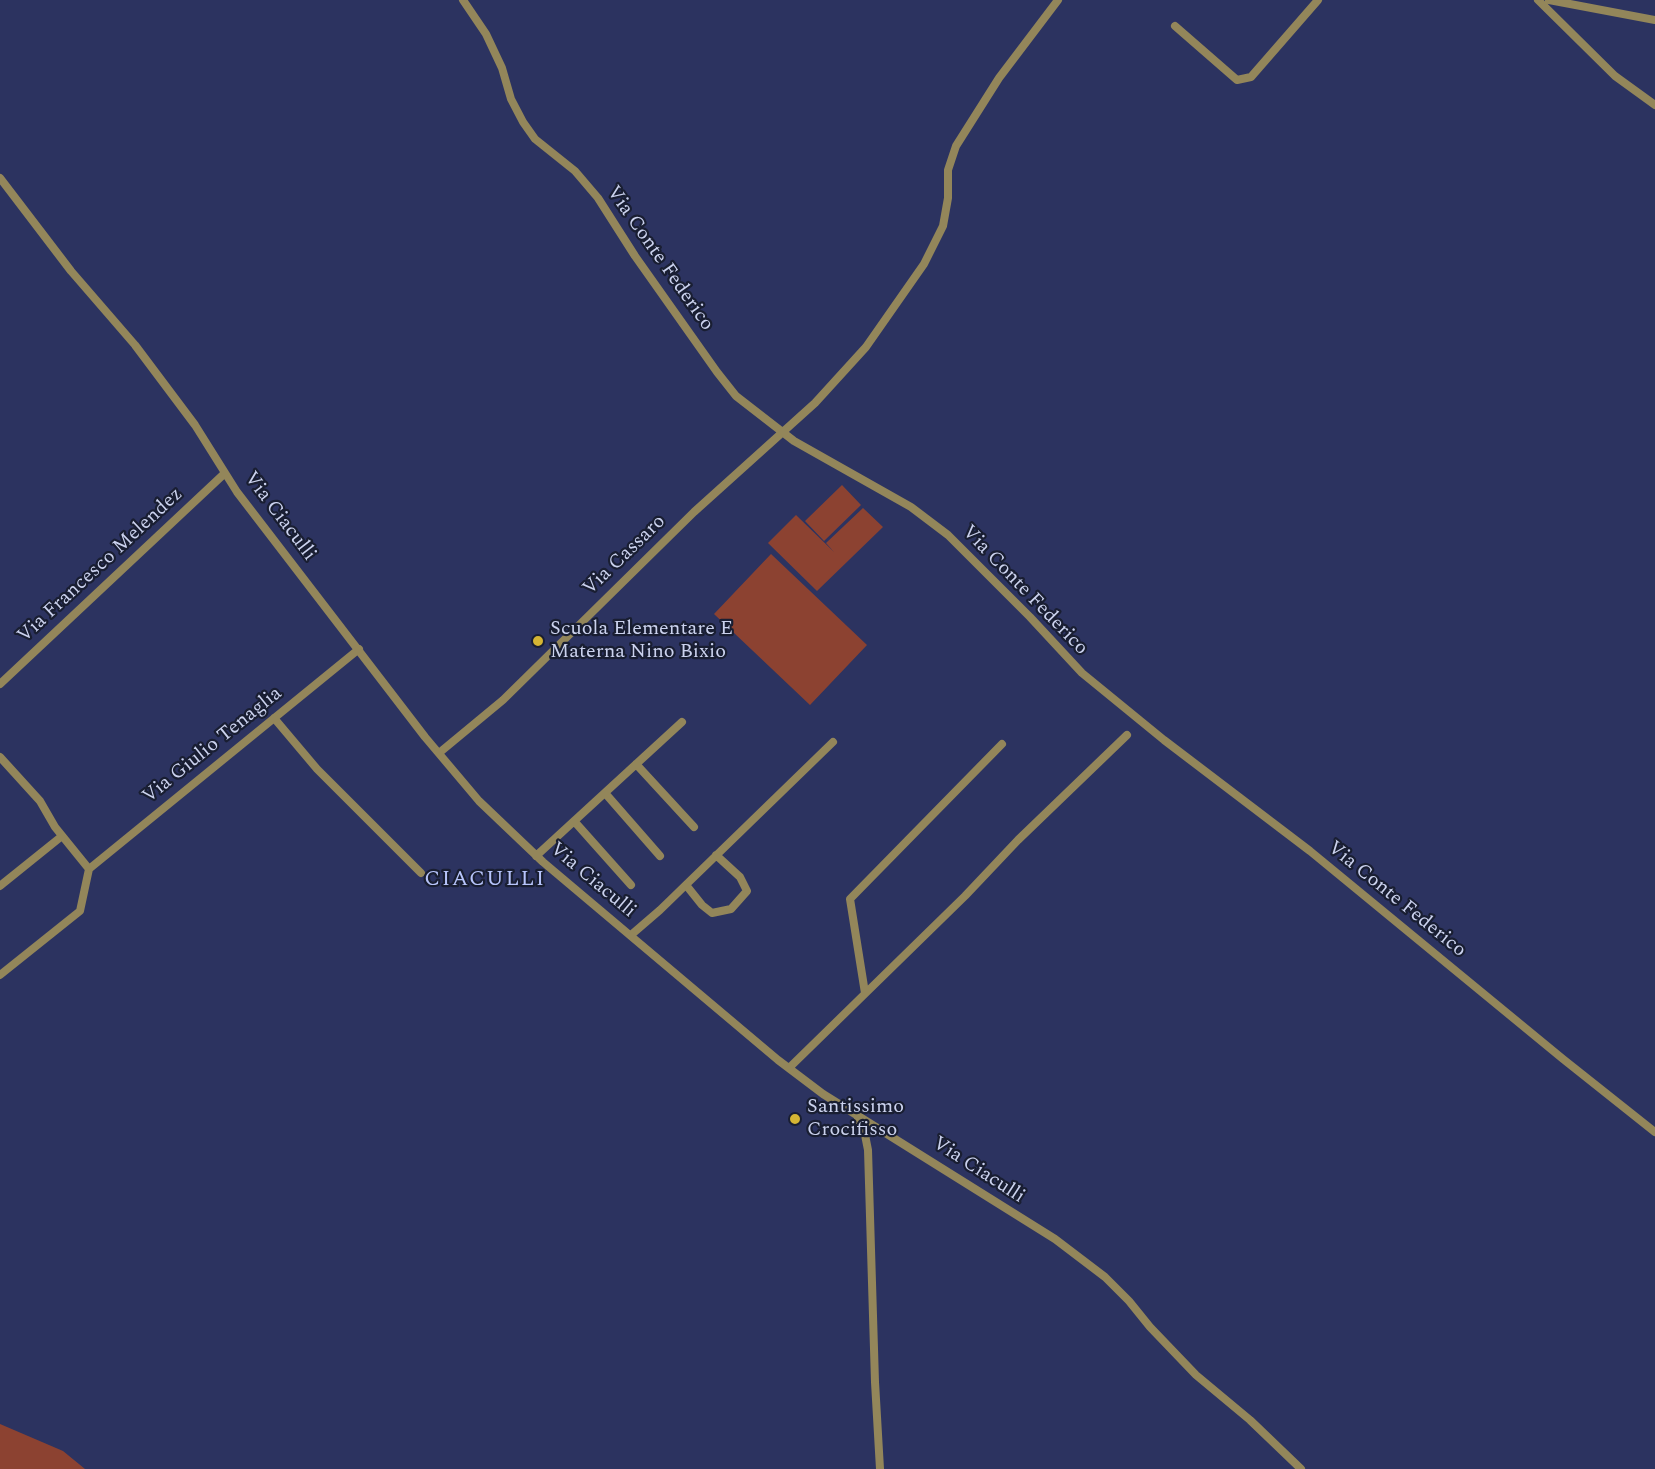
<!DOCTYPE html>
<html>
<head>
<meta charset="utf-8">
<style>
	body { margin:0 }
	canvas { display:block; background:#2c3360 }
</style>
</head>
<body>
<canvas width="1655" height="1469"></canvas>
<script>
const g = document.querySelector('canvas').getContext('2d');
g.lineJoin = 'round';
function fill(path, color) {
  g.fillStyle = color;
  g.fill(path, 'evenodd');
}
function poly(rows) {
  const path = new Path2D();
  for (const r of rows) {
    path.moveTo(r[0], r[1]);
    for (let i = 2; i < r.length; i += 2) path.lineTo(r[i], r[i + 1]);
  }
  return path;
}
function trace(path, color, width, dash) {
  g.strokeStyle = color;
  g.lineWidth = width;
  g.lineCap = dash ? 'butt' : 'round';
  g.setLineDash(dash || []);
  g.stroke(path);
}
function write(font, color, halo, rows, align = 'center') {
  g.font = font + ' Spectral,serif';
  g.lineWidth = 4.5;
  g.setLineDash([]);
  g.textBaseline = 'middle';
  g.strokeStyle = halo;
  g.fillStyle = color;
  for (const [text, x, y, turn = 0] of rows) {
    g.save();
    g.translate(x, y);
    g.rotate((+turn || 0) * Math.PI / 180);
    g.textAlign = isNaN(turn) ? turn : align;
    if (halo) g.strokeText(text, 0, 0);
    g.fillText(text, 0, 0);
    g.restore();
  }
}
fill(poly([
	[842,485,861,505,824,541,805,521],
	[863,508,883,527,817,591,768,543,796,515,834,552,826,543],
	[771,554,867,645,810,705,714,614],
	[0,1424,63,1451,85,1469,0,1469]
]), '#8c4231');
trace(poly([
	[463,0,486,34,502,68,511,99,523,122,535,139,575,171,598,198,635,256,717,372,736,396,794,441,911,507,948,535,1030,617,1082,673,1164,740,1310,851,1563,1059,1655,1132],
	[1538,0,1615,76,1655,105],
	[1549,0,1655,20],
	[1175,26,1237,80,1251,77,1318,0],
	[0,178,71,271,135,345,195,425,237,492,425,737,479,801,543,862,778,1060,823,1094,1055,1239,1105,1277,1129,1301,1150,1327,1196,1375,1250,1420,1301,1469],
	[0,684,225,473],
	[274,718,317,769,421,873],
	[439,753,503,700,694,512,815,403,866,347,924,264,943,226,948,198,948,170,956,146,999,78,1058,0],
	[0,757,40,801,55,827,89,869],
	[636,764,694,827],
	[605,793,660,856],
	[574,821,631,885],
	[536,856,682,722],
	[89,869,359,649],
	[686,885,702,905,712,913,731,909,747,891,740,877,716,855],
	[0,886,62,836],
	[631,935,660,910,833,742],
	[0,975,80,911,89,869],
	[865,993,850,899,1002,744],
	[789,1068,965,896,1018,840,1127,735],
	[856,1113,865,1135,868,1150,875,1382,880,1469]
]), '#93865a', 8);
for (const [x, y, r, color] of [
	[538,641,6,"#d5b534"],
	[795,1119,6,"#d5b534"]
]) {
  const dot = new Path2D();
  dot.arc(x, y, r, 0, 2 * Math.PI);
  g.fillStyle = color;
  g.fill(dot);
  trace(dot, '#191e32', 2);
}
write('20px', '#cbd2ee', '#191e32', [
	["Via Conte Federico",659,259,55],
	["Via Ciaculli",279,517,53],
	["Via Cassaro",625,556,-44],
	["Via Francesco Melendez",101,566,-43],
	["Via Conte Federico",1024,591,46],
	["Via Giulio Tenaglia",213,746,-39],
	["Via Ciaculli",592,881,40],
	["Via Conte Federico",1396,900,39],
	["Via Ciaculli",978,1171,33]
]);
write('20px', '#cbd2ee', '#191e32', [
	["Scuola Elementare E",550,630],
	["Materna Nino Bixio",550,653],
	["Santissimo",807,1108],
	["Crocifisso",807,1131]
], 'left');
g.letterSpacing = '1.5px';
write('22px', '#b7c4fb', '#191e32', [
	["CIACULLI",485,881]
]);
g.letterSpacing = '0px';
</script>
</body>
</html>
